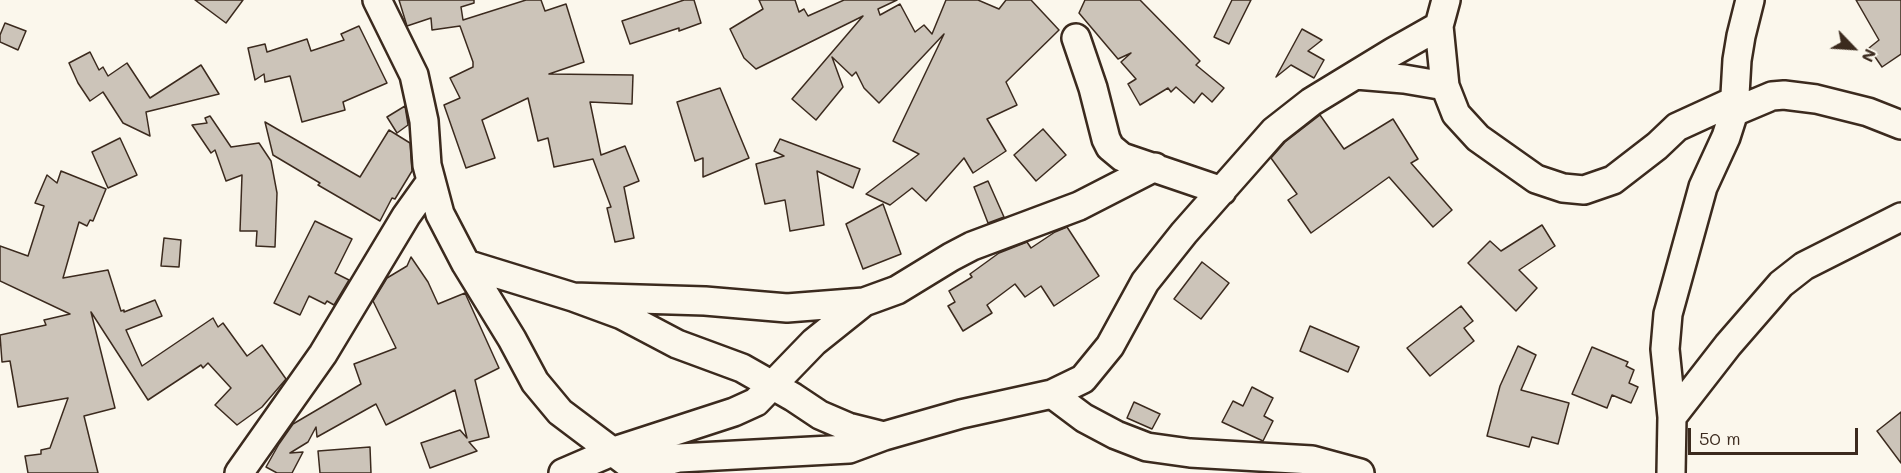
<!DOCTYPE html>
<html>
<head>
<meta charset="utf-8">
<style>
	body { margin:0 }
	#map { position:relative; width:1901px; height:473px; overflow:hidden; background:#fbf7ec; font-family:Mali,sans-serif }
	canvas { display:block }
	.north { position:absolute; left:1823px; top:18px; width:60px; height:60px; -webkit-text-stroke:4px #fbf7ec; paint-order:stroke; rotate:115deg; font-size:16px; font-weight:700; line-height:24px; text-align:center; color:#3b2a1e }
	.north::after { content:''; display:block; margin:auto; width:21px; height:27px; background:#3b2a1e; clip-path:polygon(50% 0,100% 100%,50% 72%,0 100%) }
	.scale { position:absolute; left:1688px; top:428px; width:170px; height:27px; box-sizing:border-box; border:3px solid #3b2a1e; border-top:0; padding-left:8px; font-size:18px; line-height:21px; white-space:nowrap; color:#3b2a1e; -webkit-text-stroke:4px #fbf7ec; paint-order:stroke }
</style>
</head>
<body>
<div id="map">
<canvas width="1901" height="473"></canvas>
<div class="north">N</div>
<div class="scale">50 m</div>
</div>
<script>
const g = document.querySelector('canvas').getContext('2d');
g.lineJoin = 'round';
function fill(path, color) {
  g.fillStyle = color;
  g.fill(path, 'evenodd');
}
function poly(rows) {
  const path = new Path2D();
  for (const r of rows) {
    path.moveTo(r[0], r[1]);
    for (let i = 2; i < r.length; i += 2) path.lineTo(r[i], r[i + 1]);
  }
  return path;
}
function trace(path, color, width, dash) {
  g.strokeStyle = color;
  g.lineWidth = width;
  g.lineCap = dash ? 'butt' : 'round';
  g.setLineDash(dash || []);
  g.stroke(path);
}
const building = poly([
	[195,0,243,0,226,23,195,0],
	[399,0,474,0,474,3,461,7,463,20,526,0,541,0,545,11,566,4,584,62,549,74,633,75,632,104,590,102,601,155,625,146,639,181,624,187,634,238,615,242,607,208,611,207,593,159,554,167,548,138,538,141,528,98,482,120,495,158,466,168,444,105,460,98,450,78,473,67,473,62,460,26,432,30,431,18,407,26,399,0],
	[684,0,694,0,701,23,679,31,679,28,630,44,622,21,684,0],
	[759,0,795,0,799,12,804,9,808,16,844,0,897,0,878,9,880,15,900,4,915,32,924,25,932,34,946,0,978,0,999,9,1006,0,1031,0,1059,30,1006,82,1017,105,987,119,1006,151,973,173,964,158,926,201,912,188,890,205,866,194,919,154,893,141,944,34,879,103,864,88,856,72,852,76,832,57,843,87,816,120,792,99,863,16,756,69,744,58,730,29,763,9,759,0],
	[1085,0,1140,0,1200,61,1196,65,1224,88,1212,102,1202,93,1194,103,1176,87,1171,92,1168,88,1140,105,1128,84,1136,79,1121,62,1131,53,1118,59,1079,13,1085,0],
	[1232,0,1251,0,1229,44,1214,37,1232,0],
	[1856,0,1901,0,1901,54,1882,67,1869,48,1879,40,1856,0],
	[5,23,26,31,18,50,0,42,0,35,5,23],
	[359,26,387,83,343,102,345,110,302,122,290,76,265,82,264,74,255,80,248,48,265,44,267,52,307,39,311,51,344,40,341,34,359,26],
	[1302,29,1322,40,1308,51,1324,60,1314,78,1291,65,1276,77,1302,29],
	[90,52,99,70,103,67,108,76,127,63,150,98,201,65,219,94,146,112,150,136,123,123,103,92,90,101,78,83,69,63,90,52],
	[720,88,749,158,703,177,703,158,695,161,677,102,720,88],
	[405,106,408,125,397,133,387,117,405,106],
	[1320,115,1344,149,1393,119,1418,159,1411,163,1452,210,1433,227,1389,177,1311,233,1288,200,1297,194,1271,158,1285,142,1320,115],
	[210,116,231,147,259,143,271,161,277,193,275,247,256,246,257,231,240,231,242,175,226,181,215,150,211,153,192,125,207,123,205,118,210,116],
	[265,122,360,177,389,130,410,143,412,171,395,199,392,198,380,221,318,185,320,183,273,155,265,122],
	[1043,129,1066,155,1036,181,1014,155,1043,129],
	[120,138,137,175,108,188,92,152,120,138],
	[780,139,860,169,853,188,817,171,824,225,790,231,785,200,765,204,756,164,784,156,774,151,780,139],
	[61,171,106,189,93,221,90,220,87,226,79,222,63,278,108,270,121,311,124,310,124,312,155,300,162,316,126,330,142,366,213,318,218,327,223,323,247,356,262,345,286,379,262,407,237,425,215,405,231,388,208,363,203,368,201,365,148,400,91,312,115,408,84,416,98,473,28,473,25,456,41,454,41,450,50,448,68,398,18,407,10,361,2,362,0,335,46,325,44,320,70,314,0,281,0,246,28,256,44,206,35,203,47,175,57,183,61,171],
	[988,181,1004,217,988,223,974,187,988,181],
	[883,204,901,254,863,269,846,224,883,204],
	[315,221,352,239,335,273,349,280,334,305,327,301,325,304,309,296,300,315,274,303,315,221],
	[1542,225,1555,246,1519,270,1537,288,1516,311,1468,263,1490,241,1501,251,1542,225],
	[1067,227,1099,276,1054,306,1041,286,1025,297,1015,284,987,305,992,313,963,331,948,306,955,302,949,291,972,277,970,274,999,253,1027,242,1031,248,1055,232,1067,227],
	[164,238,181,240,179,267,161,266,164,238],
	[411,257,428,282,438,304,465,293,499,368,475,380,489,437,469,442,477,451,430,468,421,443,460,430,467,438,455,390,386,425,376,404,317,437,316,427,308,442,290,453,303,452,292,473,277,473,266,467,279,444,293,424,361,384,354,364,396,348,373,301,387,278,407,266,411,257],
	[1202,262,1229,283,1201,319,1174,299,1202,262],
	[1461,306,1473,321,1464,328,1474,341,1430,376,1407,348,1461,306],
	[1310,326,1359,347,1348,372,1300,351,1310,326],
	[1518,346,1536,355,1521,390,1569,403,1558,444,1532,437,1529,447,1487,436,1500,386,1518,346],
	[1592,347,1628,362,1626,366,1634,370,1629,383,1638,387,1631,403,1612,395,1607,408,1572,394,1592,347],
	[1252,387,1273,398,1264,416,1273,421,1263,441,1222,422,1233,401,1243,406,1252,387],
	[1134,402,1160,414,1152,429,1127,418,1134,402],
	[1901,412,1901,463,1877,431,1901,412],
	[370,447,371,473,320,473,318,451,370,447]
]);
fill(building, '#ccc4b9');
trace(building, '#3b2a1e', 1.5);
const street = poly([
	[377,0,414,75,424,121,427,165,440,214,466,264,512,339,535,382,560,412,641,473],
	[1446,0,1439,26,1445,86,1456,114,1478,138,1536,179,1563,188,1584,190,1613,180,1657,146,1677,127,1736,100],
	[1076,38,1093,88,1106,139,1110,147,1122,157,1222,191],
	[1356,75,1404,79,1445,86],
	[1734,112,1772,96,1784,95,1816,99,1868,112,1901,125],
	[466,264,573,297,705,301,787,308,864,302,897,290,951,257,972,246,1079,206,1155,167],
	[573,297,622,315,677,344,742,368,793,397,820,415,848,427,884,436,961,414,1052,394,1083,379,1110,346,1145,282,1184,233,1274,131,1311,102,1393,52,1439,26],
	[1052,394,1084,418,1116,435,1147,447,1190,453,1312,460,1360,473],
	[1672,417,1728,345,1781,284,1804,266,1901,217],
	[634,469,679,458,849,449,884,436],
	[239,473,323,354,406,216,431,181],
	[563,473,614,451,734,412,756,402,814,342,864,302],
	[1671,473,1672,417,1665,349,1668,314,1703,187,1726,137,1734,112,1737,60,1741,36,1750,0]
]);
trace(street, '#3b2a1e', 32);
trace(street, '#fbf7ec', 27);
</script>
</body>
</html>
